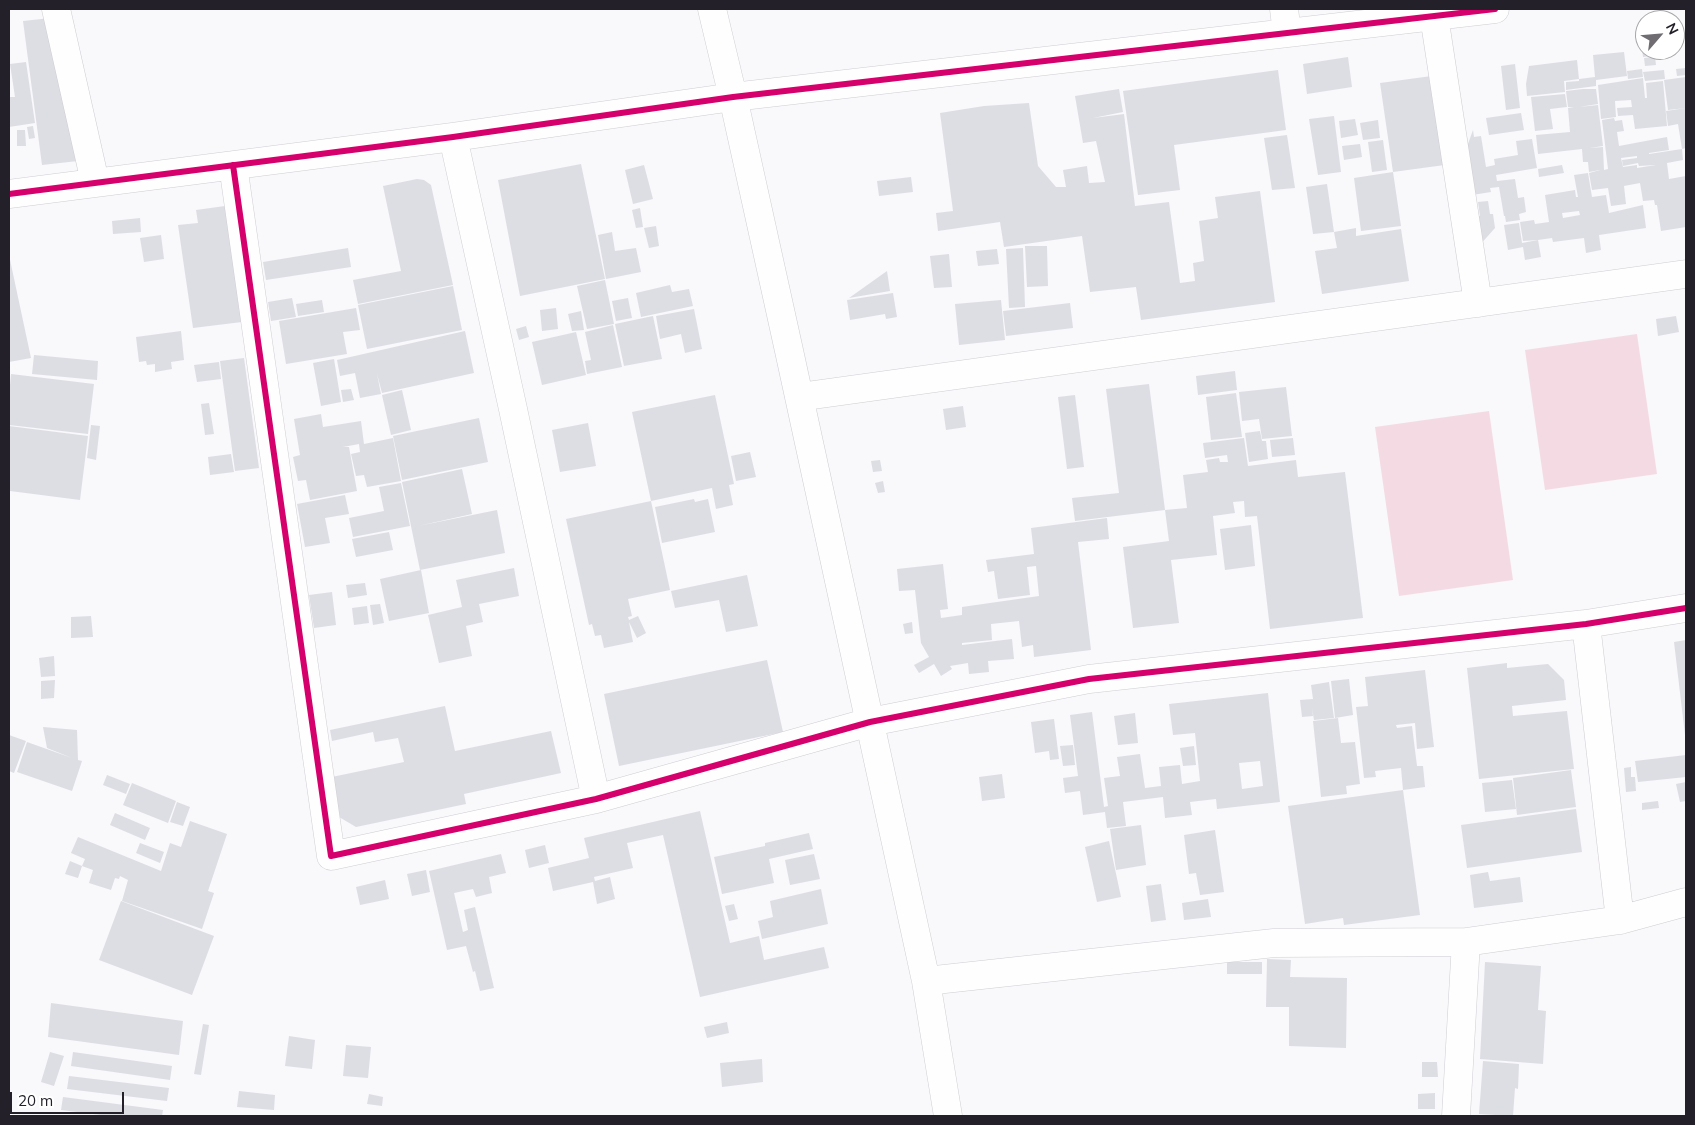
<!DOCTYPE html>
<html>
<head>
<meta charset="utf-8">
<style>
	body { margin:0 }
	#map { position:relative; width:1695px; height:1125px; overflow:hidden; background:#f9f8fb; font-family:Mulish,sans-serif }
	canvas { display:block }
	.frame { position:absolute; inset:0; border:10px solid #242029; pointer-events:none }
	.north { position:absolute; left:1635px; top:10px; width:50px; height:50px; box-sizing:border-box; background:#fff; border:1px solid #a7a6a9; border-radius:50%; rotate:63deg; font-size:14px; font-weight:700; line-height:20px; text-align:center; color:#242029 }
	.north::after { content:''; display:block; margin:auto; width:18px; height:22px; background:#6f6c72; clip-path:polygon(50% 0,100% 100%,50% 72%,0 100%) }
	.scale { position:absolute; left:10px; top:1092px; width:114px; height:22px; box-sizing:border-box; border:2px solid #242029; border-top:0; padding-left:6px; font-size:15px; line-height:18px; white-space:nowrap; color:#242029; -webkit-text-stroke:4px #fff; paint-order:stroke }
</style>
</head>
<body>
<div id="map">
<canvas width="1695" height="1125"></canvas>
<div class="frame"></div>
<div class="north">N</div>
<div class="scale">20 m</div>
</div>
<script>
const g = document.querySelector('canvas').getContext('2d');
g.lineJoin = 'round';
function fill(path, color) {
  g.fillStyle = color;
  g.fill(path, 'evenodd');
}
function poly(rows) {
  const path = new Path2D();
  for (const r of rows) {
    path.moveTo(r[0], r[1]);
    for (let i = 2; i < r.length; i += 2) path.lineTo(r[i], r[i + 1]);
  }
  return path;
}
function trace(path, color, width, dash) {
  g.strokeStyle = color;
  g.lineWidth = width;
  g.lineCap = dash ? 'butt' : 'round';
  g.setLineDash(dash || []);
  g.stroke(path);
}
fill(poly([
	[1637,334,1657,474,1545,490,1525,350],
	[1489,411,1513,580,1399,596,1375,427]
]), '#f4dbe3');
fill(poly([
	[51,18,78,161,42,165,23,21],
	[1645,41,1645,50,1651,50,1652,56,1643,57,1641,42],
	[1658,50,1672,50,1672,57,1659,58],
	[1624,52,1627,76,1596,80,1596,86,1566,90,1566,82,1579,81,1579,79,1564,81,1565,92,1527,96,1526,84,1529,66,1577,60,1579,79,1595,77,1593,55],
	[1348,57,1352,87,1307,94,1303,64],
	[1655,57,1656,65,1645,66,1644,58],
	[26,62,35,123,9,127,9,97,15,97,10,64],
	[1515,64,1520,108,1506,110,1501,66],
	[1686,68,1686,75,1677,76,1676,69],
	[1642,69,1643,77,1628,79,1627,71],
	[1278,70,1286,130,1174,145,1180,190,1138,195,1123,91],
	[1664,70,1665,79,1645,81,1643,72],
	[1439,75,1452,164,1393,172,1380,83],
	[1686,77,1686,108,1668,110,1664,80],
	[1643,78,1645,98,1647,98,1646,83,1663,81,1667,126,1635,129,1633,115,1618,116,1617,108,1632,107,1631,100,1615,101,1616,117,1601,119,1598,85],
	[1119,89,1123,112,1093,118,1124,114,1135,206,1169,202,1180,283,1195,281,1193,263,1204,261,1199,221,1218,218,1215,197,1260,191,1275,302,1141,320,1136,287,1090,292,1082,236,1004,247,1000,222,938,231,936,213,953,211,940,113,984,106,1029,103,1038,166,1056,187,1066,187,1063,170,1087,166,1089,183,1105,182,1096,141,1083,143,1075,96],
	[1583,89,1596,89,1598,104,1579,107,1598,105,1603,146,1590,148,1603,147,1604,170,1608,169,1602,120,1614,118,1615,121,1622,120,1624,131,1617,132,1619,146,1667,137,1669,150,1649,153,1649,154,1682,149,1683,160,1667,163,1669,179,1686,176,1686,227,1661,231,1657,205,1655,205,1654,200,1643,201,1640,183,1624,186,1626,204,1611,206,1608,188,1592,190,1589,173,1600,170,1589,172,1588,162,1583,162,1582,149,1538,154,1536,135,1570,132,1568,108,1574,107,1568,107,1566,91],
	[1637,156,1637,158,1622,160,1623,166,1638,163,1639,166,1656,165,1637,168,1637,165,1623,167,1621,158],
	[1565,94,1567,107,1550,109,1553,129,1535,131,1531,97],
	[1686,108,1686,148,1682,149,1678,124,1668,126,1666,111],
	[1521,113,1524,130,1489,135,1486,118],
	[1334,116,1341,172,1318,175,1309,119],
	[1355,119,1358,135,1341,138,1339,121],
	[1378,120,1380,138,1363,140,1360,123],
	[33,126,35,138,29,139,27,127],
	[17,130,25,130,26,146,17,146],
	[1473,130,1474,137,1481,136,1486,167,1495,165,1494,159,1518,155,1516,141,1532,139,1537,168,1496,175,1497,181,1515,179,1518,198,1524,197,1526,212,1519,214,1520,220,1506,222,1505,216,1504,216,1499,187,1490,188,1491,192,1466,196,1461,163],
	[1287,135,1295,188,1272,190,1264,138],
	[1383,140,1387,170,1372,172,1368,142],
	[1360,144,1362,157,1344,160,1342,146],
	[581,164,605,279,520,296,498,180],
	[644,165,653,199,633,204,625,170],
	[1562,165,1564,173,1539,177,1538,169],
	[1393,172,1401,226,1361,231,1354,178],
	[1588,173,1592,197,1606,195,1609,213,1643,205,1646,228,1599,235,1601,250,1586,253,1584,238,1553,242,1552,238,1538,240,1541,257,1525,260,1523,247,1508,250,1504,225,1519,223,1522,243,1538,240,1523,241,1520,222,1534,220,1535,224,1549,222,1545,195,1575,190,1576,197,1578,197,1574,175],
	[1579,211,1580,215,1563,218,1562,213],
	[911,177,913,192,879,196,877,181],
	[417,179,424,180,431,185,453,285,358,304,353,280,401,271,383,186],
	[1327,184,1334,232,1356,228,1356,236,1401,229,1409,281,1322,294,1315,251,1337,248,1334,232,1313,234,1306,187],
	[1488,201,1490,214,1493,214,1495,228,1479,246,1470,218,1480,216,1478,202],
	[225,206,242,322,193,328,178,225,198,223,196,210],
	[640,208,643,227,636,228,632,210],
	[140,218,141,232,113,234,112,221],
	[656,226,659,246,649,248,644,228],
	[612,232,615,251,636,248,641,272,606,279,598,235],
	[161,235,164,259,144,262,140,238],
	[1025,246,1047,246,1048,286,1027,287],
	[348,248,351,267,266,280,263,262],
	[1023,248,1025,307,1009,308,1006,249],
	[997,249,999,264,978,266,976,251],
	[949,254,952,287,934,288,930,256],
	[9,255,31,358,9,362],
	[887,271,890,291,849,298],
	[605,280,614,324,587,329,577,286],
	[670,285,672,292,689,289,693,306,641,317,636,293],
	[453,286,462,330,367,349,358,305],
	[893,293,897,317,886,319,885,314,850,320,847,300],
	[292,298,296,317,271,321,268,302],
	[628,298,632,318,616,321,612,301],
	[322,300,324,312,298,316,296,304],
	[1001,300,1005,340,959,345,955,304],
	[1070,303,1073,328,1006,336,1003,311],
	[356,308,360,330,343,332,347,354,286,364,279,321],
	[556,308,558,329,542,331,540,310],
	[694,309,702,349,685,353,681,334,660,339,656,316],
	[581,311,584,330,572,331,568,314],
	[653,316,662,359,624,366,615,324],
	[1676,316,1679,332,1658,336,1656,319],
	[613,325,622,367,587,374,585,361,591,360,585,332],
	[526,326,529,337,519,340,516,329],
	[181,331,184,360,171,362,172,369,155,372,155,364,147,365,146,361,139,362,136,337],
	[465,331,474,373,382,393,377,374,381,394,360,398,355,373,340,376,337,360],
	[576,332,586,375,542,385,532,342],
	[34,355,98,361,97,380,32,374],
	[244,358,259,468,235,471,220,361],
	[334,359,341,402,321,406,313,363],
	[219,362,221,379,197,382,194,365],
	[1235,371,1237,390,1198,395,1196,376],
	[11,374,94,384,88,434,9,425,9,396],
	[1149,384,1165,510,1075,521,1072,498,1119,493,1106,389],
	[1286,387,1292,436,1262,439,1259,419,1242,421,1239,392],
	[351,389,354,400,343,402,341,390],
	[402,390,411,430,391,435,382,395],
	[1236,393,1242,437,1211,440,1206,397],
	[715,395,734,484,729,485,733,505,716,509,712,488,651,501,632,412],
	[1075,395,1084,467,1067,469,1058,397],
	[209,403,214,434,205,435,201,404],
	[963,406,966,427,946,430,943,409],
	[321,414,323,427,361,421,364,444,393,438,401,481,367,487,364,475,356,476,351,454,360,452,359,444,343,447,349,447,357,491,310,500,306,480,298,481,293,457,300,455,294,419],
	[479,418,488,462,402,480,393,436],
	[588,423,596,466,560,472,552,430],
	[91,425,100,426,96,460,87,458],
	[9,426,88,436,80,500,10,491],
	[1260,431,1262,441,1266,441,1268,459,1249,462,1245,433],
	[1244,438,1248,466,1296,460,1298,477,1345,472,1363,618,1270,629,1257,516,1245,517,1244,501,1233,502,1235,513,1213,516,1217,555,1171,560,1179,623,1133,628,1123,547,1169,541,1165,510,1187,508,1183,475,1208,472,1206,460,1219,458,1220,462,1228,462,1227,455,1205,458,1203,443],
	[1293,438,1295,455,1272,457,1270,440],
	[750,452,756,477,736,481,731,456],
	[231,454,234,472,210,475,208,457],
	[880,460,882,471,873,472,871,461],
	[462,469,472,514,418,526,497,510,505,553,420,570,402,482],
	[883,481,885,492,878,493,875,483],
	[401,483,410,526,353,537,349,518,384,511,379,487],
	[345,495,349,514,325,518,330,543,305,547,297,504],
	[694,499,695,502,708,499,715,532,662,543,655,507],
	[651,501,670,590,628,599,632,616,628,617,629,620,638,616,646,633,637,638,629,622,633,642,604,648,601,635,595,636,592,624,589,625,566,519],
	[1107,518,1109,539,1078,542,1091,650,1034,657,1033,645,1022,647,1019,621,991,624,992,640,962,643,962,645,1012,639,1014,659,988,661,989,672,969,674,968,663,950,666,952,669,941,676,934,664,919,673,914,665,929,657,921,643,915,590,899,591,897,569,943,564,948,609,940,610,941,618,962,615,962,607,1039,596,1036,566,1027,567,1030,595,998,599,994,571,988,572,986,560,1034,554,1031,528],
	[1251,525,1255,566,1225,570,1220,529],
	[389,532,393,550,356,557,352,539],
	[514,568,519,596,479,604,483,622,466,626,472,656,439,663,428,615,462,607,456,580],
	[421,570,429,613,389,621,380,579],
	[747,575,758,626,726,632,719,600,675,608,671,591],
	[365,583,367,595,348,598,346,585],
	[332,592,336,625,314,628,309,595],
	[380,604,384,623,373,625,370,605],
	[367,606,369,623,354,625,352,608],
	[91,616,93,637,71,638,71,617],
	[912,622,913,633,905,634,903,624],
	[1686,640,1686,735,1685,735,1674,642],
	[54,656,55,676,41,677,39,658],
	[767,660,783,732,619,766,604,694],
	[1507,663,1507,668,1548,664,1564,680,1566,700,1512,706,1513,716,1567,711,1574,769,1479,779,1467,668],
	[1425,670,1434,747,1417,749,1415,723,1396,725,1397,728,1412,726,1417,766,1423,766,1425,787,1403,790,1401,768,1375,771,1376,777,1364,778,1356,707,1368,706,1365,677],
	[1349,679,1353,715,1335,718,1331,681],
	[55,680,54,698,41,699,41,681],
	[1329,682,1334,718,1314,720,1312,708,1313,716,1302,717,1300,700,1313,699,1311,685],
	[1268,693,1280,802,1217,809,1216,799,1190,802,1192,815,1165,818,1163,797,1123,802,1126,826,1107,828,1105,812,1083,815,1080,791,1065,793,1063,778,1078,776,1070,715,1092,712,1104,807,1108,806,1104,778,1120,776,1117,757,1140,754,1145,788,1161,786,1159,767,1180,765,1182,784,1200,781,1195,733,1173,735,1169,704],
	[1260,761,1263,786,1242,789,1239,763],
	[445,706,455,751,551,731,561,773,464,794,466,804,356,827,334,814,327,778,404,762,398,738,375,742,373,732,332,741,330,730],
	[1135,713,1138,743,1118,745,1114,716],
	[1338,718,1341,743,1355,742,1360,784,1346,786,1347,794,1321,797,1313,721],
	[1054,719,1059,759,1050,760,1049,751,1035,753,1031,722],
	[43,727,77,730,78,760,82,761,72,791,17,772,27,742,72,758,47,748],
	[9,735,26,741,14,773,9,771],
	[1073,745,1075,765,1063,766,1060,746],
	[1194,746,1196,765,1183,766,1180,748],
	[1686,755,1686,777,1638,782,1635,761],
	[1631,767,1631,777,1635,777,1636,791,1626,792,1624,768],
	[1571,770,1576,807,1517,815,1513,778],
	[1002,774,1005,798,982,801,979,777],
	[107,775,130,784,126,794,103,785],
	[1512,780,1516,809,1485,812,1482,783],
	[1686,782,1686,801,1680,802,1676,784],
	[132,783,176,801,168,823,123,805],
	[1403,790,1420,915,1344,925,1343,918,1305,924,1288,806],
	[1658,801,1659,808,1642,810,1642,803],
	[177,802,190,807,183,826,170,822],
	[1576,809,1582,852,1467,868,1461,825],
	[700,811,730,943,759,936,764,960,824,947,829,968,700,997,663,835,627,843,633,868,594,877,595,881,610,877,615,899,597,904,593,882,553,891,548,868,589,858,584,838],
	[115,813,150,828,145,840,110,825],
	[190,821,227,834,208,891,214,893,202,929,122,901,128,880,120,876,119,879,115,878,111,890,89,883,93,870,82,866,85,859,71,853,78,837,161,871,170,843,181,847],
	[1141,825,1146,865,1116,870,1110,829],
	[1215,830,1224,892,1200,895,1196,873,1189,874,1184,835],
	[809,833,813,849,769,859,774,883,722,894,714,857,765,846,765,843],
	[1109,841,1121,897,1097,902,1085,847],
	[140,843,164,852,160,863,136,853],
	[545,845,549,863,529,868,525,850],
	[501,854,506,873,489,877,492,893,476,897,473,889,454,893,463,932,468,930,464,910,475,907,494,988,480,991,475,971,473,972,466,946,447,950,429,871],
	[814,854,820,879,790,885,785,860],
	[70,861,82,866,78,878,65,874],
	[426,870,430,892,412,896,407,874],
	[1488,872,1490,881,1520,877,1523,902,1474,908,1470,875],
	[385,880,389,899,360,905,356,887],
	[1161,884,1166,920,1151,922,1146,886],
	[821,889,828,924,762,939,758,921,773,917,770,901],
	[1208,899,1211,917,1184,920,1182,903],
	[121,901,214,936,192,995,99,960],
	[734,904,738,919,729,921,725,906],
	[1267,959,1291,960,1290,977,1347,978,1346,1048,1289,1046,1289,1007,1266,1007],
	[1227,962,1262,962,1262,974,1227,974],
	[1485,962,1541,966,1538,1010,1546,1011,1543,1064,1480,1059],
	[51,1003,183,1021,179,1055,48,1037],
	[727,1022,729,1033,707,1038,704,1027],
	[203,1024,209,1025,201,1075,194,1074],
	[289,1036,315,1040,312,1069,285,1066],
	[346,1045,371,1047,368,1078,343,1076],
	[50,1052,64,1056,54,1086,41,1082],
	[73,1052,172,1066,170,1080,71,1066],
	[762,1059,763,1082,722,1087,720,1063],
	[1483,1061,1519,1064,1518,1089,1515,1088,1513,1116,1479,1114],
	[1422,1062,1437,1062,1438,1077,1422,1077],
	[69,1076,169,1088,167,1101,67,1089],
	[239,1091,275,1095,274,1110,237,1107],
	[1435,1093,1435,1109,1418,1109,1418,1094],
	[369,1094,383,1097,382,1106,367,1104],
	[63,1097,163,1110,162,1116,109,1116,61,1110]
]), '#dddee4');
const minor = poly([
	[56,9,95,182],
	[712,9,733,97,788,346,926,981,948,1116],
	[1284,9,1287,33],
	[1434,16,1478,303],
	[453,137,513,409,596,799],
	[233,165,331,856,596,799,870,722,1089,679,1586,624,1686,608],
	[9,194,453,137,733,97,1495,9],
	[799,397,1686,274],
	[1586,624,1620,920],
	[926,981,1274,943,1466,942,1620,920,1686,902],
	[1456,1116,1466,942]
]);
trace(minor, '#cfcdd2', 29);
trace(minor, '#fefefe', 28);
trace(poly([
	[233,165,331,856,596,799,870,722,1089,679,1586,624,1686,608],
	[9,194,453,137,733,97,1495,9]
]), '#d6006c', 6);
</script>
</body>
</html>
